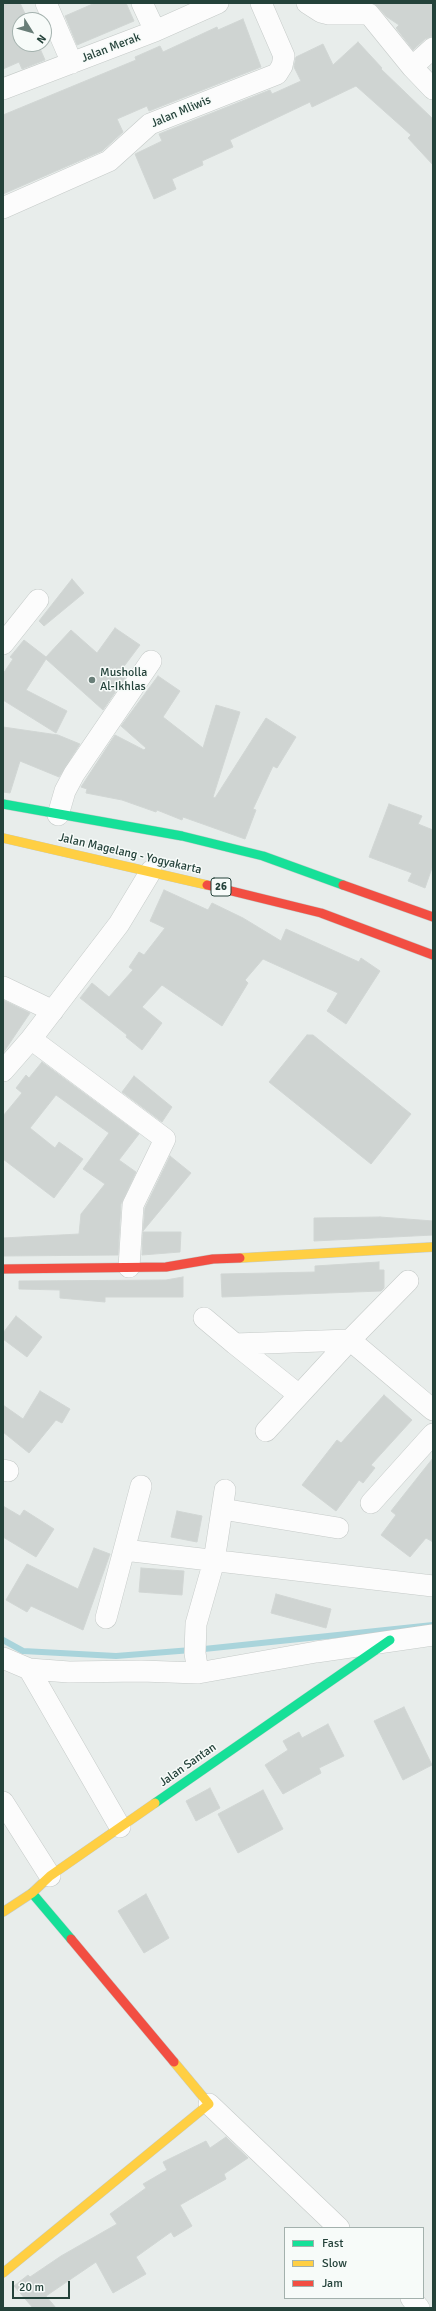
<!DOCTYPE html>
<html>
<head>
<meta charset="utf-8">
<style>
	body { margin:0 }
	#map { position:relative; width:436px; height:2311px; overflow:hidden; background:#e8edeb; font-family:Signika,sans-serif }
	canvas { display:block }
	.frame { position:absolute; inset:0; border:4px solid #24423a; pointer-events:none }
	.legend { position:absolute; left:284px; top:2227px; width:140px; height:72px; box-sizing:border-box; background:#f7fbf9; border:1px solid #a3b1ad; margin:0; padding:5px 7px; list-style:none; font-size:12px; color:#24423a }
	.legend li { display:flex; align-items:center; gap:8px; height:20px }
	.legend b { width:20px; border:1px solid #a3b1ad }
	.north { position:absolute; left:12px; top:12px; width:40px; height:40px; box-sizing:border-box; background:#f7fbf9; border:1px solid #a3b1ad; border-radius:50%; rotate:127deg; font-size:11px; font-weight:700; line-height:16px; text-align:center; color:#24423a }
	.north::after { content:''; display:block; margin:auto; width:14px; height:18px; background:#697e78; clip-path:polygon(50% 0,100% 100%,50% 72%,0 100%) }
	.scale { position:absolute; left:12px; top:2281px; width:58px; height:18px; box-sizing:border-box; border:2px solid #24423a; border-top:0; padding-left:5px; font-size:12px; line-height:14px; white-space:nowrap; color:#24423a; -webkit-text-stroke:3px #f7fbf9; paint-order:stroke }
</style>
</head>
<body>
<div id="map">
<canvas width="436" height="2311"></canvas>
<div class="frame"></div>
<ul class="legend">
<li><b style="height:5px;background:#16e098"></b>Fast</li>
<li><b style="height:5px;background:#ffcf43"></b>Slow</li>
<li><b style="height:5px;background:#f24e42"></b>Jam</li>
</ul>
<div class="north">N</div>
<div class="scale">20 m</div>
</div>
<script>
const g = document.querySelector('canvas').getContext('2d');
g.lineJoin = 'round';
function poly(rows) {
  const path = new Path2D();
  for (const r of rows) {
    path.moveTo(r[0], r[1]);
    for (let i = 2; i < r.length; i += 2) path.lineTo(r[i], r[i + 1]);
  }
  return path;
}
function trace(path, color, width, dash) {
  g.strokeStyle = color;
  g.lineWidth = width;
  g.lineCap = dash ? 'butt' : 'round';
  g.setLineDash(dash || []);
  g.stroke(path);
}
function fill(path, color) {
  g.fillStyle = color;
  g.fill(path, 'evenodd');
}
function write(font, color, halo, rows, align = 'center') {
  g.font = font + ' Signika,sans-serif';
  g.lineWidth = 3;
  g.setLineDash([]);
  g.textBaseline = 'middle';
  g.strokeStyle = halo;
  g.fillStyle = color;
  for (const [text, x, y, turn = 0] of rows) {
    g.save();
    g.translate(x, y);
    g.rotate((+turn || 0) * Math.PI / 180);
    g.textAlign = isNaN(turn) ? turn : align;
    if (halo) g.strokeText(text, 0, 0);
    g.fillText(text, 0, 0);
    g.restore();
  }
}
trace(poly([
	[3,1640,23,1651,116,1656,204,1649,433,1625]
]), '#a9d4db', 6);
const building = poly([
	[3,3,20,3,28,20,20,20,20,44,38,44,45,60,22,69,19,62,3,69,3,3],
	[95,3,126,3,134,21,77,45,65,16,95,3],
	[374,3,433,3,433,36,425,39,413,50,396,28,399,25,387,17,374,3],
	[243,19,261,67,149,111,147,106,117,119,123,132,102,151,3,194,3,115,136,60,135,57,160,46,163,52,217,27,218,30,243,19],
	[358,42,382,68,381,69,433,119,433,165,408,138,411,135,356,86,312,107,310,102,230,140,233,147,202,161,203,165,172,179,176,189,154,199,135,154,162,141,159,134,270,90,272,94,301,81,294,67,296,57,323,44,333,65,358,42],
	[72,579,84,593,44,626,39,621,72,579],
	[115,628,140,645,119,673,125,678,103,710,46,659,26,690,67,711,56,733,3,700,3,674,13,659,10,657,24,640,46,657,71,630,97,653,115,628],
	[158,676,180,691,163,717,203,748,216,705,240,712,213,797,215,798,266,718,296,737,277,768,273,766,253,809,256,810,245,839,183,817,182,820,157,810,156,812,122,800,86,793,87,789,81,787,115,735,144,750,146,748,121,726,158,676],
	[3,727,58,735,80,744,59,777,20,761,10,793,3,792,3,727],
	[389,804,422,816,418,824,433,830,433,865,425,888,408,881,412,873,369,857,389,804],
	[164,890,208,910,212,903,243,918,281,941,286,929,359,962,361,958,380,971,346,1024,327,1011,338,993,263,959,245,980,248,983,222,1026,162,985,142,1007,162,1023,142,1050,126,1037,127,1035,80,998,92,983,109,997,133,970,129,967,139,952,144,955,165,928,150,921,164,890],
	[3,1000,30,1013,3,1053,3,1000],
	[307,1035,313,1035,411,1114,371,1164,269,1082,307,1035],
	[42,1062,139,1134,119,1160,136,1172,121,1204,118,1255,3,1256,3,1238,79,1234,81,1214,105,1184,83,1169,109,1133,56,1095,30,1128,55,1148,59,1142,83,1159,54,1198,3,1159,3,1116,22,1093,16,1088,26,1075,29,1078,42,1062],
	[134,1076,172,1107,162,1122,122,1092,134,1076],
	[170,1156,191,1173,143,1231,145,1208,170,1156],
	[380,1217,433,1221,433,1235,314,1241,314,1218,380,1217],
	[143,1232,181,1232,180,1252,142,1255,143,1232],
	[379,1262,379,1270,384,1270,384,1288,381,1291,222,1297,221,1274,315,1272,315,1266,379,1262],
	[183,1277,183,1297,105,1297,105,1302,60,1298,60,1290,19,1289,19,1281,166,1280,183,1277],
	[16,1316,42,1337,27,1357,3,1339,3,1333,16,1316],
	[40,1391,70,1409,62,1423,56,1420,29,1453,3,1432,3,1405,23,1419,40,1391],
	[384,1395,412,1420,371,1465,375,1468,363,1483,359,1480,336,1511,302,1485,337,1440,341,1443,384,1395],
	[433,1458,433,1542,426,1538,410,1557,381,1535,396,1515,391,1511,433,1458],
	[3,1506,20,1516,24,1510,54,1529,36,1557,3,1537,3,1506],
	[177,1511,202,1516,197,1542,171,1537,177,1511],
	[94,1548,110,1554,83,1630,31,1606,27,1612,6,1600,27,1564,78,1589,94,1548],
	[141,1568,184,1571,182,1595,139,1592,141,1568],
	[276,1594,331,1609,326,1628,271,1613,276,1594],
	[404,1707,432,1765,403,1780,374,1721,404,1707],
	[328,1724,344,1756,319,1768,321,1773,283,1794,265,1765,288,1750,283,1741,299,1732,302,1738,328,1724],
	[210,1788,220,1808,196,1821,186,1801,210,1788],
	[263,1790,283,1829,238,1853,218,1814,263,1790],
	[146,1894,169,1938,144,1953,118,1911,146,1894],
	[226,2137,248,2158,224,2174,226,2179,180,2205,192,2226,174,2237,171,2232,136,2257,146,2274,113,2293,96,2262,46,2296,56,2308,33,2308,14,2286,28,2275,30,2277,61,2256,117,2224,110,2214,146,2188,143,2184,167,2170,163,2162,206,2141,210,2148,226,2137]
]);
fill(building, '#cfd4d2');
trace(building, '#d1d6d4', 1);
const street = poly([
	[46,3,72,63],
	[142,3,155,31],
	[307,3,321,12,329,14,369,14,412,67,433,89],
	[412,67,433,48],
	[3,89,155,31,218,3],
	[3,208,109,161,150,124,277,74,282,66,284,56,261,3],
	[3,644,38,600],
	[58,815,65,791,74,774,151,661],
	[3,987,53,1011],
	[31,1039,165,1139,133,1205,129,1267],
	[3,1071,31,1039,119,924,151,871],
	[204,1318,235,1344,350,1340,433,1410],
	[235,1344,299,1395],
	[266,1431,350,1340,408,1281],
	[3,1470,8,1471],
	[371,1503,433,1434],
	[222,1509,338,1528],
	[124,1550,433,1586],
	[106,1618,141,1486],
	[3,1658,29,1669,69,1672,141,1671,198,1673,316,1652,433,1635],
	[29,1669,120,1827],
	[198,1673,195,1653,196,1624,214,1561,225,1490],
	[3,1802,50,1876],
	[209,2104,339,2228],
	[411,2298,419,2308]
]);
const fast = poly([
	[3,804,182,836,263,856,343,885],
	[155,1803,390,1640],
	[32,1893,71,1939]
]);
const slow = poly([
	[3,838,207,885],
	[240,1258,433,1247],
	[3,1912,32,1893,50,1876,155,1803],
	[3,2273,209,2104,174,2062]
]);
const jam = poly([
	[207,885,321,913,433,955],
	[343,885,433,917],
	[3,1269,166,1267,213,1259,240,1258],
	[71,1939,174,2062]
]);
trace(street, '#c5cac8', 22);
trace(fast, '#c3cbc8', 10);
trace(slow, '#c3cbc8', 10);
trace(jam, '#c3cbc8', 10);
trace(street, '#fcfcfc', 21);
trace(fast, '#16e098', 9);
trace(slow, '#ffcf43', 9);
trace(jam, '#f24e42', 9);
for (const [x, y, r, color] of [
	[92,680,4,"#697e78"]
]) {
  const dot = new Path2D();
  dot.arc(x, y, r, 0, 2 * Math.PI);
  g.fillStyle = color;
  g.fill(dot);
  trace(dot, '#f7fbf9', 1.5);
}
for (const [x, y, w] of [
	[221,887,20]
]) {
  const box = new Path2D();
  box.roundRect(x - w / 2, y - 9, w, 18, 3);
  g.fillStyle = '#f7fbf9';
  g.fill(box);
  trace(box, '#24423a', 1);
}
write('bold 11px', '#24423a', null, [
	["26",221,887]
]);
write('12px', '#24423a', '#f7fbf9', [
	["Jalan Merak",111,48,-21],
	["Jalan Mliwis",181,112,-23],
	["Jalan Magelang - Yogyakarta",130,854,13],
	["Jalan Santan",188,1765,-35]
]);
write('12px', '#24423a', '#f7fbf9', [
	["Musholla",100,673],
	["Al-Ikhlas",100,687]
], 'left');
</script>
</body>
</html>
